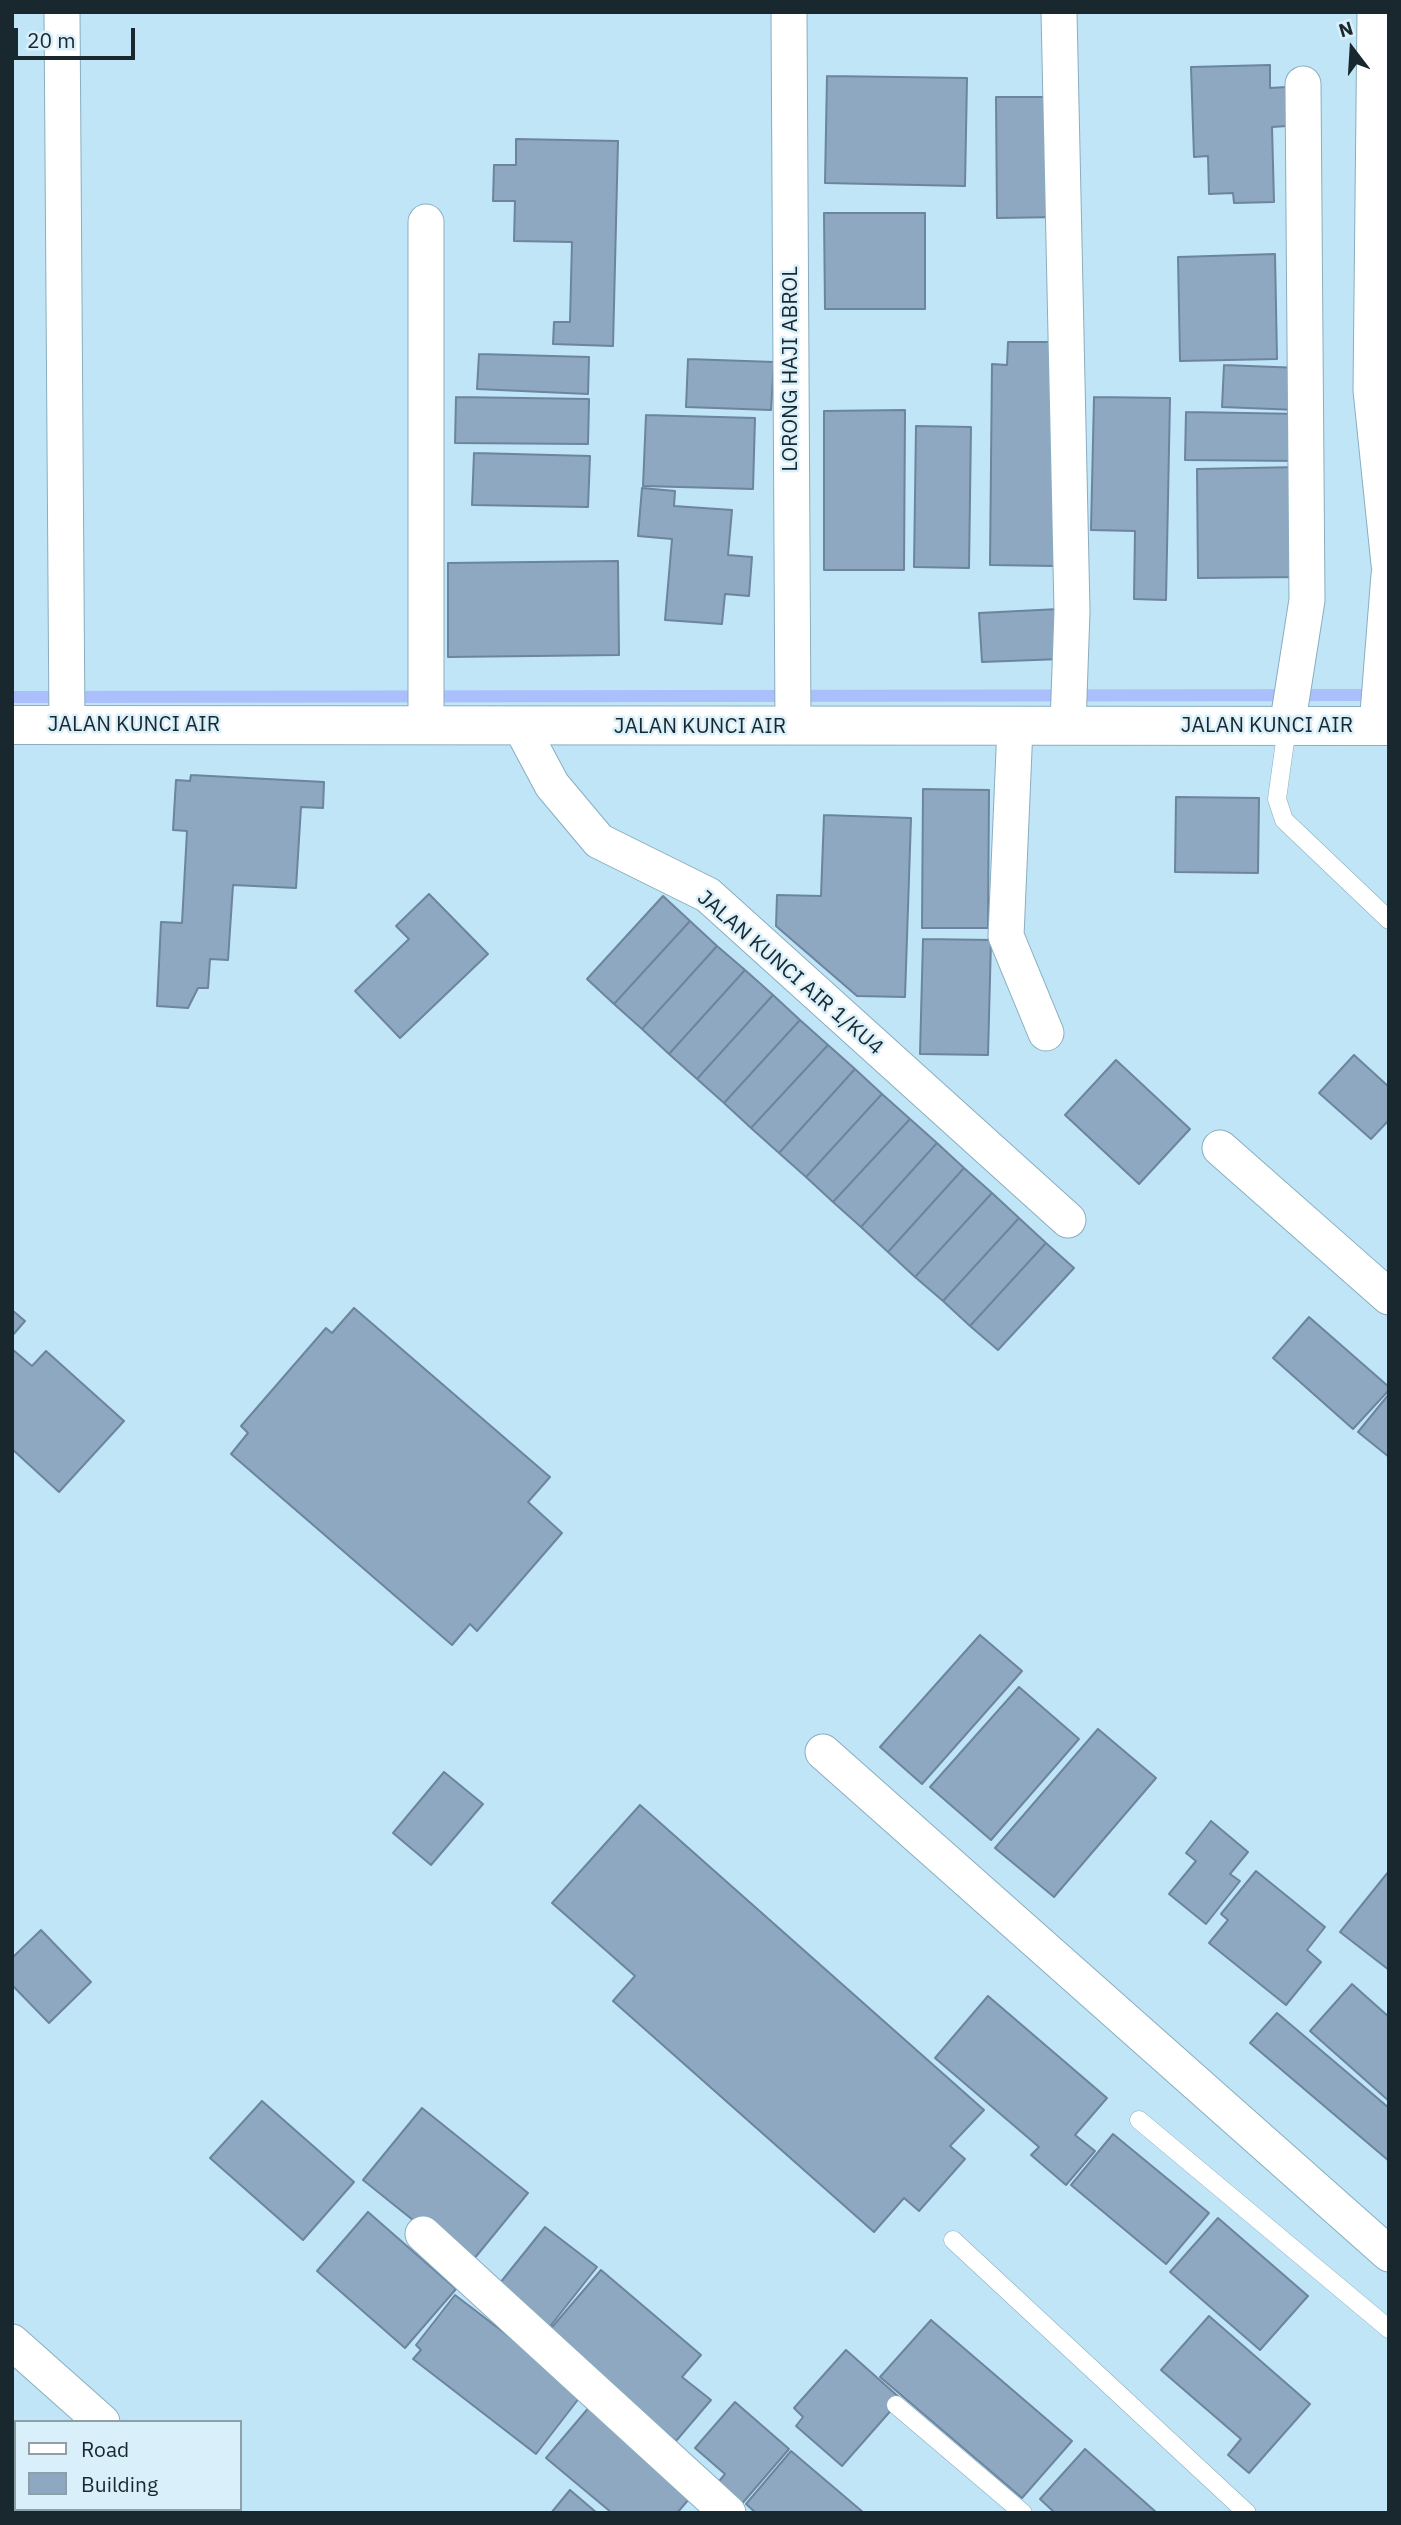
<!DOCTYPE html>
<html>
<head>
<meta charset="utf-8">
<style>
	body { margin:0 }
	#map { position:relative; width:1401px; height:2525px; overflow:hidden; background:#bfe5f7; font-family:"IBM Plex Sans",sans-serif }
	canvas { display:block }
	.frame { position:absolute; inset:0; border:14px solid #19282f; pointer-events:none }
	.legend { position:absolute; left:14px; top:2420px; width:228px; height:91px; box-sizing:border-box; background:#d9f0fa; border:2px solid #8ca0a9; margin:0; padding:9px 12px; list-style:none; font-size:21px; color:#19282f }
	.legend li { display:flex; align-items:center; gap:14px; height:35px }
	.legend b { width:35px; border:2px solid #8ca0a9 }
	.north { position:absolute; left:1317px; top:14px; width:70px; height:70px; -webkit-text-stroke:5px #d9f0fa; paint-order:stroke; rotate:343deg; font-size:19px; font-weight:700; line-height:28px; text-align:center; color:#19282f }
	.north::after { content:''; display:block; margin:auto; width:24px; height:32px; background:#19282f; clip-path:polygon(50% 0,100% 100%,50% 72%,0 100%) }
	.scale { position:absolute; left:14px; top:28px; width:121px; height:32px; box-sizing:border-box; border:4px solid #19282f; border-top:0; padding-left:9px; font-size:21px; line-height:24px; white-space:nowrap; color:#19282f; -webkit-text-stroke:5px #d9f0fa; paint-order:stroke }
</style>
</head>
<body>
<div id="map">
<canvas width="1401" height="2525"></canvas>
<div class="frame"></div>
<ul class="legend">
<li><b style="height:9px;background:#fff"></b>Road</li>
<li><b style="height:19px;background:#8fa8c2"></b>Building</li>
</ul>
<div class="north">N</div>
<div class="scale">20 m</div>
</div>
<script>
const g = document.querySelector('canvas').getContext('2d');
g.lineJoin = 'round';
function poly(rows) {
  const path = new Path2D();
  for (const r of rows) {
    path.moveTo(r[0], r[1]);
    for (let i = 2; i < r.length; i += 2) path.lineTo(r[i], r[i + 1]);
  }
  return path;
}
function trace(path, color, width, dash) {
  g.strokeStyle = color;
  g.lineWidth = width;
  g.lineCap = dash ? 'butt' : 'round';
  g.setLineDash(dash || []);
  g.stroke(path);
}
function fill(path, color) {
  g.fillStyle = color;
  g.fill(path, 'evenodd');
}
function write(font, color, halo, rows, align = 'center') {
  g.font = font + ' "IBM Plex Sans",sans-serif';
  g.lineWidth = 5;
  g.setLineDash([]);
  g.textBaseline = 'middle';
  g.strokeStyle = halo;
  g.fillStyle = color;
  for (const [text, x, y, turn = 0] of rows) {
    g.save();
    g.translate(x, y);
    g.rotate((+turn || 0) * Math.PI / 180);
    g.textAlign = isNaN(turn) ? turn : align;
    if (halo) g.strokeText(text, 0, 0);
    g.fillText(text, 0, 0);
    g.restore();
  }
}
trace(poly([
	[12,697,1378,695]
]), '#aabffc', 12);
const building = poly([
	[1270,65,1270,88,1287,87,1287,126,1272,127,1274,202,1234,203,1233,193,1209,194,1208,156,1194,157,1191,67,1270,65],
	[827,76,967,78,965,186,825,183,827,76],
	[996,97,1058,97,1059,217,997,218,996,97],
	[516,139,618,141,613,346,553,344,554,322,570,322,572,242,514,241,515,201,493,201,494,165,516,165,516,139],
	[824,213,925,213,925,309,825,309,824,213],
	[1275,254,1277,359,1180,361,1178,257,1275,254],
	[1008,342,1059,342,1056,566,990,565,992,364,1007,365,1008,342],
	[479,354,589,357,588,394,477,389,479,354],
	[688,359,774,362,771,410,686,407,688,359],
	[1224,365,1300,368,1298,410,1222,407,1224,365],
	[456,397,589,399,588,444,455,443,456,397],
	[1094,397,1170,398,1166,600,1134,599,1135,531,1091,530,1094,397],
	[905,410,904,570,824,570,824,411,905,410],
	[1186,412,1302,414,1301,461,1185,460,1186,412],
	[646,415,755,418,753,489,643,486,646,415],
	[916,426,971,427,969,568,914,567,916,426],
	[474,453,590,456,588,507,472,505,474,453],
	[1300,467,1301,577,1198,578,1197,469,1300,467],
	[642,488,675,491,674,506,732,510,728,555,752,557,749,596,725,594,722,624,665,620,672,539,638,536,642,488],
	[618,561,619,655,448,657,448,563,618,561],
	[1059,609,1061,659,982,662,979,613,1059,609],
	[191,775,324,782,323,808,301,807,296,888,233,885,228,960,210,959,208,988,198,988,188,1008,157,1006,161,922,182,923,187,831,173,830,176,780,190,781,191,775],
	[923,789,989,790,988,928,922,928,923,789],
	[1176,797,1259,798,1258,873,1175,872,1176,797],
	[824,815,911,818,905,997,857,996,776,926,777,895,821,896,824,815],
	[429,894,488,954,400,1038,355,991,409,939,396,926,429,894],
	[663,896,690,921,614,1004,587,979,663,896],
	[690,921,717,946,642,1029,614,1004,690,921],
	[923,939,991,940,988,1055,920,1054,923,939],
	[717,946,745,970,669,1054,642,1029,717,946],
	[745,970,773,995,697,1079,669,1054,745,970],
	[773,995,800,1020,724,1103,697,1079,773,995],
	[800,1020,828,1045,751,1128,724,1103,800,1020],
	[828,1045,855,1069,779,1153,751,1128,828,1045],
	[1354,1055,1389,1087,1389,1120,1371,1139,1319,1093,1354,1055],
	[1116,1060,1190,1129,1139,1184,1065,1115,1116,1060],
	[855,1069,882,1094,806,1177,779,1153,855,1069],
	[882,1094,910,1119,833,1202,806,1177,882,1094],
	[910,1119,937,1143,861,1227,833,1202,910,1119],
	[937,1143,964,1168,888,1252,861,1227,937,1143],
	[964,1168,992,1193,915,1277,888,1252,964,1168],
	[992,1193,1019,1218,943,1301,915,1277,992,1193],
	[1019,1218,1046,1243,970,1326,943,1301,1019,1218],
	[1046,1243,1074,1268,998,1350,970,1326,1046,1243],
	[354,1308,550,1477,528,1502,562,1533,477,1631,470,1624,452,1645,231,1454,248,1433,241,1426,326,1328,332,1333,354,1308],
	[12,1310,25,1321,12,1336,12,1310],
	[1309,1317,1389,1387,1389,1390,1353,1429,1273,1358,1309,1317],
	[12,1349,32,1366,46,1351,124,1421,59,1492,12,1449,12,1349],
	[1389,1394,1389,1457,1358,1432,1389,1394],
	[980,1635,1022,1671,922,1784,880,1747,980,1635],
	[1019,1687,1079,1739,991,1840,930,1787,1019,1687],
	[1098,1729,1156,1778,1054,1897,995,1848,1098,1729],
	[444,1772,483,1804,431,1865,393,1833,444,1772],
	[640,1805,984,2110,950,2146,965,2159,919,2211,904,2198,874,2232,613,2001,635,1976,552,1903,640,1805],
	[1211,1821,1248,1852,1230,1874,1240,1881,1206,1924,1169,1894,1196,1861,1186,1853,1211,1821],
	[1256,1871,1325,1927,1307,1950,1321,1962,1286,2005,1209,1943,1228,1920,1221,1914,1256,1871],
	[1389,1871,1389,1970,1340,1932,1389,1871],
	[41,1930,91,1982,49,2023,12,1985,12,1958,41,1930],
	[1352,1984,1389,2017,1389,2101,1310,2031,1352,1984],
	[988,1996,1107,2098,1075,2135,1095,2151,1066,2185,1031,2155,1039,2147,935,2058,988,1996],
	[1277,2013,1389,2108,1389,2161,1250,2043,1277,2013],
	[262,2101,354,2182,303,2240,210,2158,262,2101],
	[422,2108,528,2193,469,2265,363,2180,422,2108],
	[1113,2134,1209,2213,1166,2264,1071,2185,1113,2134],
	[368,2212,456,2289,405,2348,317,2271,368,2212],
	[1218,2218,1308,2296,1260,2350,1170,2272,1218,2218],
	[545,2227,597,2267,544,2334,492,2293,545,2227],
	[601,2270,701,2355,682,2377,711,2400,676,2441,593,2371,541,2340,601,2270],
	[455,2295,583,2393,536,2454,413,2359,421,2350,416,2345,455,2295],
	[1209,2316,1310,2404,1249,2473,1228,2455,1241,2439,1161,2370,1209,2316],
	[931,2320,1072,2441,1022,2498,880,2377,931,2320],
	[846,2350,901,2399,842,2466,796,2426,803,2417,794,2408,846,2350],
	[735,2402,789,2449,740,2506,716,2485,725,2474,695,2448,735,2402],
	[591,2405,695,2492,677,2513,612,2513,546,2458,591,2405],
	[12,2440,16,2443,16,2493,12,2490,12,2440],
	[1085,2449,1157,2513,1055,2513,1040,2499,1085,2449],
	[791,2451,864,2513,756,2513,746,2504,791,2451],
	[12,2490,16,2493,16,2509,21,2509,18,2513,12,2513,12,2490],
	[570,2490,597,2513,551,2513,570,2490]
]);
fill(building, '#8fa8c2');
trace(building, '#6c849d', 2);
const lane = poly([
	[1287,727,1277,799,1284,820,1389,920],
	[1139,2120,1389,2329],
	[953,2240,1247,2513],
	[896,2405,1023,2513]
]);
const street = poly([
	[62,12,67,726],
	[789,12,793,726],
	[1059,12,1072,611,1068,726],
	[1375,12,1371,390,1389,564],
	[426,726,426,222],
	[1377,726,1389,575],
	[521,727,552,785,599,841,708,895,1068,1220],
	[1015,727,1006,936,1046,1033],
	[1287,727,1307,600,1303,84],
	[1220,1148,1389,1297],
	[823,1752,1389,2254],
	[423,2234,728,2513],
	[12,2342,102,2422],
	[206,2509,210,2513],
	[62,2513,65,2509]
]);
const secondary = poly([
	[12,725,1389,726]
]);
trace(lane, '#89aebf', 19);
trace(street, '#89aebf', 37);
trace(secondary, '#89aebf', 40);
trace(lane, '#fff', 18);
trace(street, '#fff', 35);
trace(secondary, '#fff', 38);
write('21px', '#19282f', '#d9f0fa', [
	["LORONG HAJI ABROL",791,369,-90],
	["JALAN KUNCI AIR",134,725],
	["JALAN KUNCI AIR",1267,726],
	["JALAN KUNCI AIR",700,727],
	["JALAN KUNCI AIR 1/KU4",790,973,41]
]);
</script>
</body>
</html>
